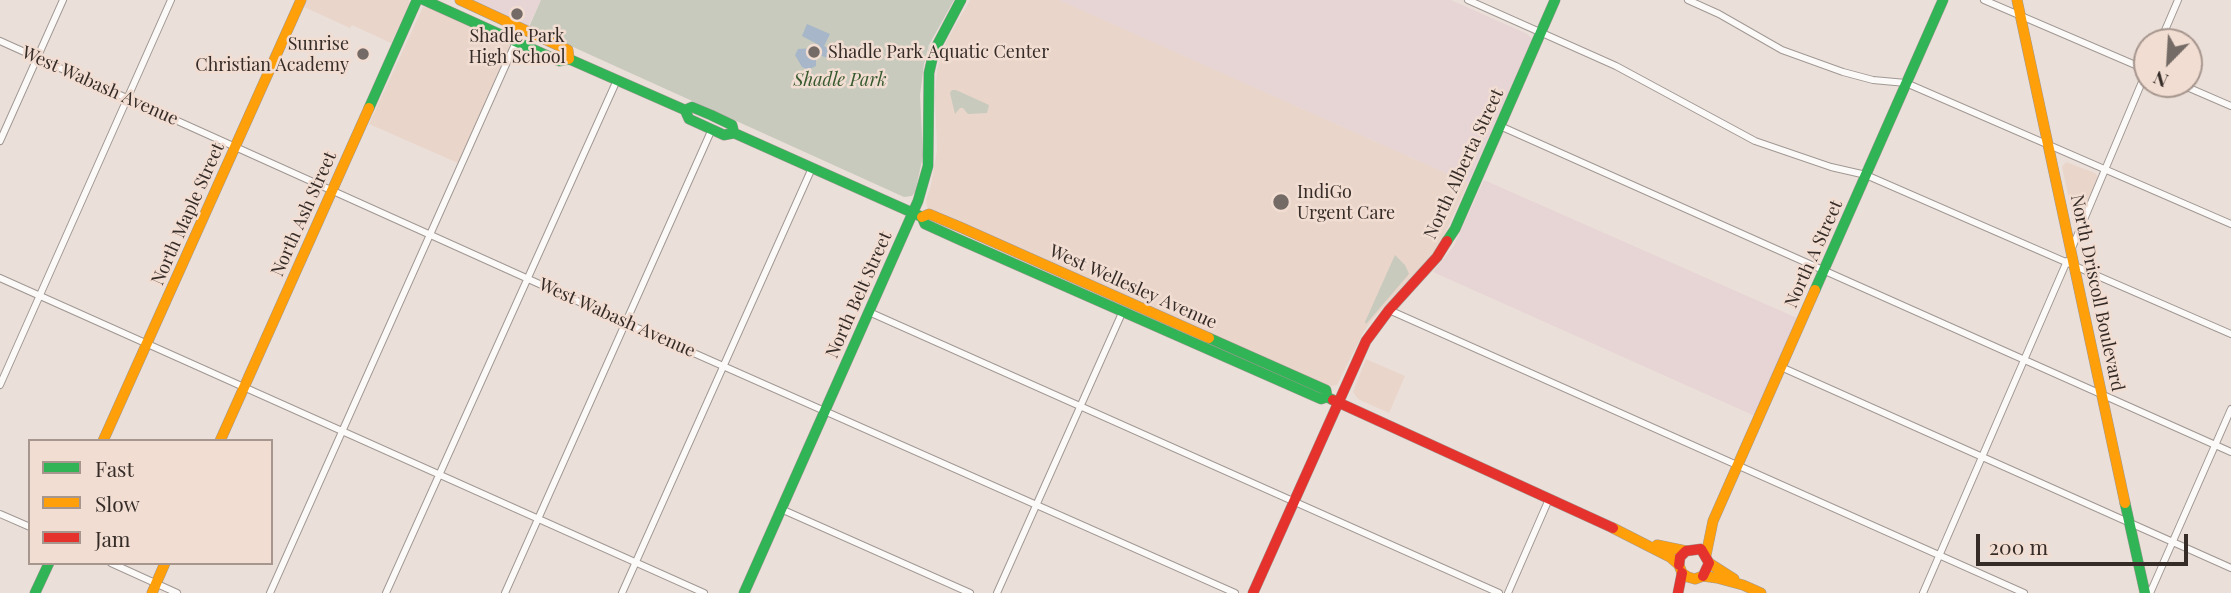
<!DOCTYPE html>
<html>
<head>
<meta charset="utf-8">
<style>
	body { margin:0 }
	#map { position:relative; width:2231px; height:593px; overflow:hidden; background:#ebdfd9; font-family:"Playfair Display",serif }
	canvas { display:block }
	.legend { position:absolute; left:28px; top:439px; width:245px; height:126px; box-sizing:border-box; background:#f2ddd2; border:2px solid #a6968e; margin:0; padding:9px 12px; list-style:none; font-size:21px; color:#352c28 }
	.legend li { display:flex; align-items:center; gap:14px; height:35px }
	.legend b { width:35px; border:2px solid #a6968e }
	.north { position:absolute; left:2133px; top:28px; width:70px; height:70px; box-sizing:border-box; background:#f2ddd2; border:2px solid #a6968e; border-radius:50%; rotate:204deg; font-size:19px; font-weight:700; line-height:28px; text-align:center; color:#352c28 }
	.north::after { content:''; display:block; margin:auto; width:24px; height:32px; background:#756b66; clip-path:polygon(50% 0,100% 100%,50% 72%,0 100%) }
	.scale { position:absolute; left:1976px; top:534px; width:212px; height:32px; box-sizing:border-box; border:4px solid #352c28; border-top:0; padding-left:9px; font-size:21px; line-height:24px; white-space:nowrap; color:#352c28; -webkit-text-stroke:5px #f2ddd2; paint-order:stroke }
</style>
</head>
<body>
<div id="map">
<canvas width="2231" height="593"></canvas>
<ul class="legend">
<li><b style="height:9px;background:#30b455"></b>Fast</li>
<li><b style="height:9px;background:#ff9f0a"></b>Slow</li>
<li><b style="height:9px;background:#e5322d"></b>Jam</li>
</ul>
<div class="north">N</div>
<div class="scale">200 m</div>
</div>
<script>
const g = document.querySelector('canvas').getContext('2d');
g.lineJoin = 'round';
function fill(path, color) {
  g.fillStyle = color;
  g.fill(path, 'evenodd');
}
function poly(rows) {
  const path = new Path2D();
  for (const r of rows) {
    path.moveTo(r[0], r[1]);
    for (let i = 2; i < r.length; i += 2) path.lineTo(r[i], r[i + 1]);
  }
  return path;
}
function trace(path, color, width, dash) {
  g.strokeStyle = color;
  g.lineWidth = width;
  g.lineCap = dash ? 'butt' : 'round';
  g.setLineDash(dash || []);
  g.stroke(path);
}
function write(font, color, halo, rows, align = 'center') {
  g.font = font + ' "Playfair Display",serif';
  g.lineWidth = 5;
  g.setLineDash([]);
  g.textBaseline = 'middle';
  g.strokeStyle = halo;
  g.fillStyle = color;
  for (const [text, x, y, turn = 0] of rows) {
    g.save();
    g.translate(x, y);
    g.rotate((+turn || 0) * Math.PI / 180);
    g.textAlign = isNaN(turn) ? turn : align;
    if (halo) g.strokeText(text, 0, 0);
    g.fillText(text, 0, 0);
    g.restore();
  }
}
fill(poly([
	[307,0,409,0,409,4,391,43,352,25,350,28,304,7],
	[970,0,1059,0,1468,183,1441,242,1433,253,1371,321,1363,333,1337,385,1329,386,1283,367,927,207,926,200,931,185,937,150,935,95,937,70,946,42],
	[423,7,430,8,507,42,510,47,458,163,369,124],
	[2066,162,2095,173,2098,177,2082,217,2079,219,2073,217,2062,167],
	[1366,359,1405,376,1389,413,1358,399,1353,392]
]), '#e9d5ca');
fill(poly([
	[470,0,541,0,528,27],
	[1059,0,1451,0,1527,34,1532,39,1468,183],
	[1484,180,1797,318,1755,416,1433,272,1454,246]
]), '#e7d4d4');
fill(poly([
	[541,0,954,0,929,45,924,64,920,95,923,156,915,192,912,196,904,197,529,27],
	[952,90,956,90,989,105,987,113,968,114,963,108,960,108,955,114,950,93],
	[1395,255,1405,265,1409,274,1366,324,1365,322]
]), '#c7cabd');
fill(poly([
	[807,24,830,34,824,46,831,50,828,58,816,54,816,66,808,70,802,67,795,55,798,49,816,48,819,45,802,36]
]), '#a7b6c8');
const street = poly([
	[1468,0,1616,66,1755,141,1831,167,1866,175,2231,334],
	[1688,0,1719,14,1782,50,1843,72,1873,80,1906,83,2231,224],
	[1984,0,2147,70],
	[0,41,626,323,1235,593],
	[2160,42,2178,0],
	[2180,84,2231,106],
	[1500,126,2231,452],
	[0,141,63,0],
	[2072,248,2147,70],
	[0,278,704,593],
	[1389,310,2024,593],
	[869,312,1499,593],
	[1781,367,2231,568],
	[0,385,171,0],
	[781,509,970,593],
	[0,514,30,527],
	[111,563,177,593],
	[270,593,516,42],
	[386,593,617,80],
	[505,593,712,129],
	[622,593,812,168],
	[997,593,1122,313],
	[1508,593,1549,499],
	[1923,593,2067,261],
	[2145,593,2151,591,2231,409]
]);
const fast = poly([
	[424,0,559,61,569,59,685,110,692,107,711,115,732,125,734,133],
	[369,108,417,0],
	[685,110,689,119,724,135,734,133,922,217,925,224,958,239,1321,399,1327,397,1333,400],
	[1447,241,1455,229,1555,0],
	[1815,290,1943,0],
	[1209,338,1326,390,1327,397],
	[2125,503,2145,593],
	[35,593,49,563],
	[744,593,918,201,928,166,929,73,934,51,961,0]
]);
const slow = poly([
	[460,0,568,50,569,59],
	[2017,0,2125,503],
	[922,217,929,214,960,227,1209,338],
	[103,441,301,0],
	[220,441,369,108],
	[1613,528,1670,557,1679,565,1682,573,1688,577,1695,579,1703,576,1717,578,1743,585,1761,593],
	[1657,545,1686,551],
	[1706,555,1713,521,1815,290],
	[1709,563,1734,579],
	[152,593,165,563]
]);
const jam = poly([
	[1333,400,1613,528],
	[1679,565,1680,557,1686,551,1701,549,1709,563,1703,576],
	[1253,593,1366,341,1389,310,1437,257,1447,241],
	[1678,593,1682,573]
]);
trace(street, '#a09893', 8);
trace(fast, '#a09893', 11);
trace(slow, '#a09893', 11);
trace(jam, '#a09893', 11);
trace(street, '#fcfaf9', 6);
trace(fast, '#30b455', 10);
trace(slow, '#ff9f0a', 10);
trace(jam, '#e5322d', 10);
for (const [x, y, r, color] of [
	[517,14,7,"#756b66"],
	[814,52,7,"#756b66"],
	[363,54,7,"#756b66"],
	[1281,202,9,"#756b66"]
]) {
  const dot = new Path2D();
  dot.arc(x, y, r, 0, 2 * Math.PI);
  g.fillStyle = color;
  g.fill(dot);
  trace(dot, '#f2ddd2', 2.5);
}
write('18px', '#352c28', '#f2ddd2', [
	["Shadle Park",517,36,"center"],
	["High School",517,57,"center"],
	["Sunrise",349,44,"right"],
	["Christian Academy",349,65,"right"],
	["Shadle Park Aquatic Center",828,52],
	["IndiGo",1297,192],
	["Urgent Care",1297,213]
], 'left');
write('italic 18px', '#36592d', '#f2ddd2', [
	["Shadle Park",840,80]
]);
write('18px', '#352c28', '#f2ddd2', [
	["West Wabash Avenue",100,86,24],
	["North Alberta Street",1464,164,-65],
	["North Maple Street",188,214,-66],
	["North Ash Street",304,214,-66],
	["North A Street",1814,254,-66],
	["West Wellesley Avenue",1133,287,24],
	["North Driscoll Boulevard",2097,293,78],
	["North Belt Street",859,295,-66],
	["West Wabash Avenue",617,318,24]
]);
</script>
</body>
</html>
